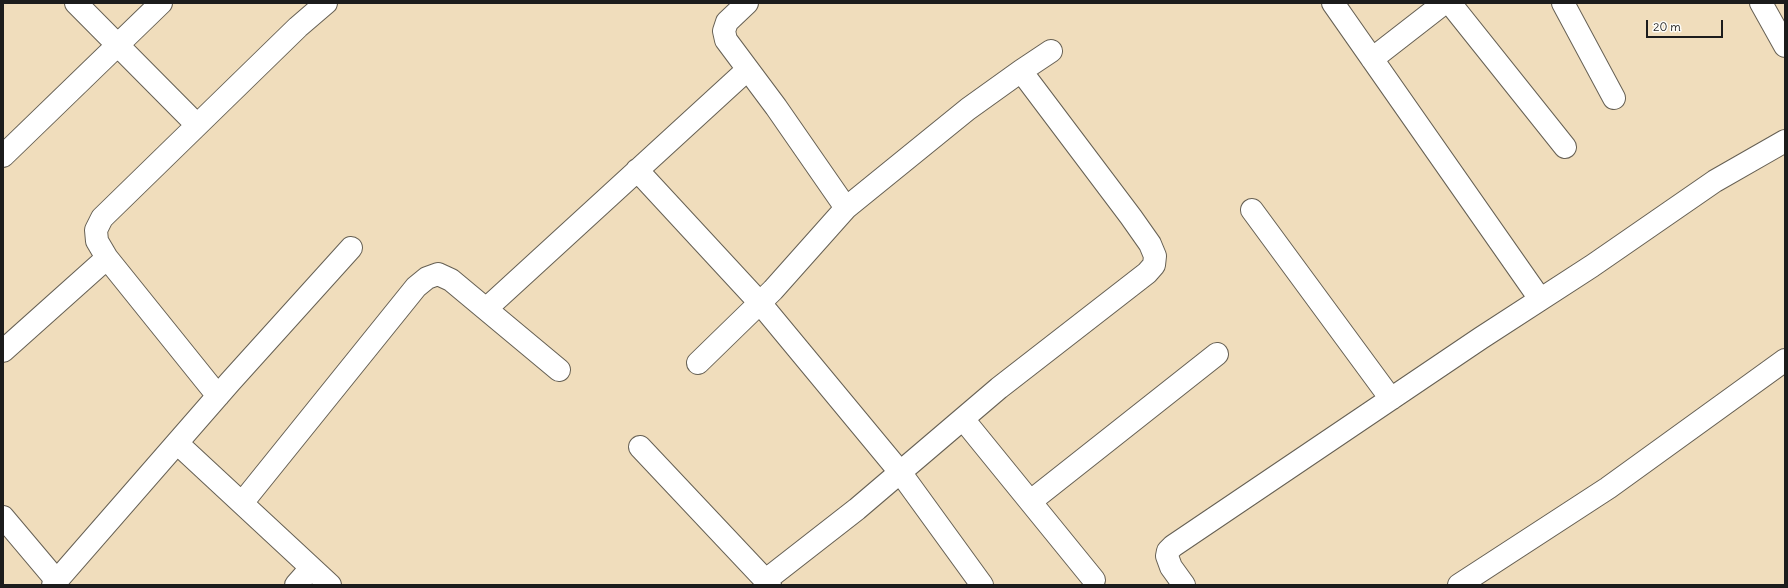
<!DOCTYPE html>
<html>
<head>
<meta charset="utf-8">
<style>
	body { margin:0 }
	#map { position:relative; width:1788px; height:588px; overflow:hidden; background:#f0ddbc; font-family:Delius,sans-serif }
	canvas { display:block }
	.frame { position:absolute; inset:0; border:4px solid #1c1c1c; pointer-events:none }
	.scale { position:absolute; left:1646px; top:20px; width:77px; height:18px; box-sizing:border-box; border:2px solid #1c1c1c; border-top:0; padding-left:5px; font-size:12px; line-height:14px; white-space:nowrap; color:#1c1c1c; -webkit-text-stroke:3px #fdfcf7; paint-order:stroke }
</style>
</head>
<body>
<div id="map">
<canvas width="1788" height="588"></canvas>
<div class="frame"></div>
<div class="scale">20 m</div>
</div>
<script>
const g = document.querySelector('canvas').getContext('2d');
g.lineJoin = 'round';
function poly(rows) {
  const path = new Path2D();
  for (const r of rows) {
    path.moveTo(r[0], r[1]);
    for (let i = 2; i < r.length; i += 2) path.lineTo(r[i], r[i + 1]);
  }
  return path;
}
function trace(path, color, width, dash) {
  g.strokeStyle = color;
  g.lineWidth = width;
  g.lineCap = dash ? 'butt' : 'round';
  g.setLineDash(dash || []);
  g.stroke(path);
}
const minor = poly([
	[76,3,197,125],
	[747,3,727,22,724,31,726,40,776,107,846,208],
	[1333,3,1540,299],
	[1450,3,1565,147],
	[1563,3,1614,98],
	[1761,3,1785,46],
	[1372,59,1444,3],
	[3,156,161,3],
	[637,170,760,303,900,472,982,585],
	[1252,210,1391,399],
	[486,309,747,70],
	[3,351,107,258],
	[698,363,773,290,846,208,968,109,1021,71,1051,51],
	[218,396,107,258,97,241,96,230,102,218,298,27,326,3],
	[963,419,1094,580],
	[177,443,330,585],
	[640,447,770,585],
	[1031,501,1217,354],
	[242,503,416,287,427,278,438,274,451,280,559,370],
	[3,517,57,581],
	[766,580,857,509,999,388,1147,273,1154,265,1155,256,1150,244,1131,217,1021,71],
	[53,585,230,382,351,248],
	[296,585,311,568],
	[1184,585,1171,567,1167,556,1168,551,1173,546,1481,338,1592,266,1715,181,1785,141],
	[1459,585,1608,488,1785,360]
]);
trace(minor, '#666054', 24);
trace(minor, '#fff', 22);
</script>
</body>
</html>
